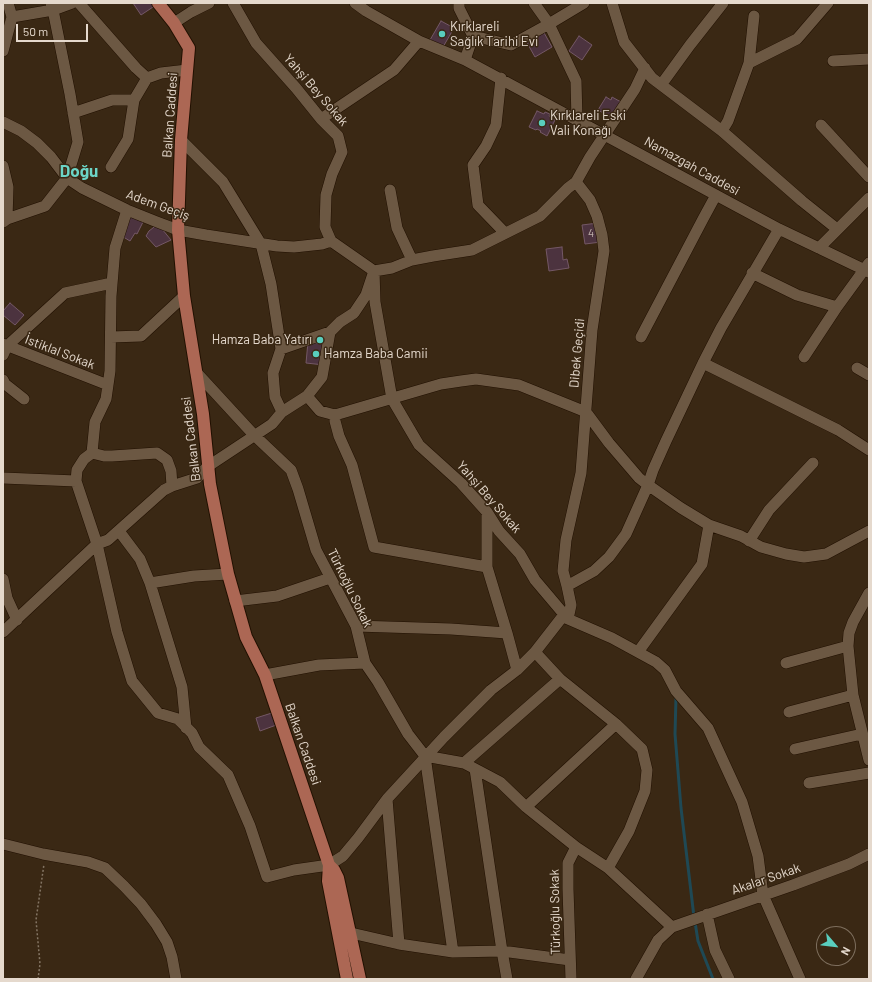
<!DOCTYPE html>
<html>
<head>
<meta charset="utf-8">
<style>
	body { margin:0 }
	#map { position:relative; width:872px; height:982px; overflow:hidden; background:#3a2814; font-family:Barlow,sans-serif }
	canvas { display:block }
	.frame { position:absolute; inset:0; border:4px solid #e5d9cd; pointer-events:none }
	.north { position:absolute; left:816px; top:926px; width:40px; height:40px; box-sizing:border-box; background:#3a2814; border:1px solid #7e6f5e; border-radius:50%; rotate:118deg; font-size:11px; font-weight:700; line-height:16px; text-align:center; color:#e5d9cd }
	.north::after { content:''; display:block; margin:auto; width:14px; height:18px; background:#59cebe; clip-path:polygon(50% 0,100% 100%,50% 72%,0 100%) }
	.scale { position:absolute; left:16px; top:24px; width:72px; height:18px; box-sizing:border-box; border:2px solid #e5d9cd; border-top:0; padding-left:5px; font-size:12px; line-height:14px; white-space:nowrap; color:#e5d9cd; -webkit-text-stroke:3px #3a2814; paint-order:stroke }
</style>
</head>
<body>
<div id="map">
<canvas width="872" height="982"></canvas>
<div class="frame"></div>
<div class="north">N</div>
<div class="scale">50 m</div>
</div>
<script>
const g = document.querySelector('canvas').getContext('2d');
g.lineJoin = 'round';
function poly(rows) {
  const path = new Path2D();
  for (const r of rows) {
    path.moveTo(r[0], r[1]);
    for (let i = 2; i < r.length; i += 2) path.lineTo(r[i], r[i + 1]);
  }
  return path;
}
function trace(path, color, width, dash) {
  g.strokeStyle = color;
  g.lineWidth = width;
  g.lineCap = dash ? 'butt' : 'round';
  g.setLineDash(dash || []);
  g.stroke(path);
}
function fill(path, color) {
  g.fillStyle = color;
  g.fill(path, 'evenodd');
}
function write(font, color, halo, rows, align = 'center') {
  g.font = font + ' Barlow,sans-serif';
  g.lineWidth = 3;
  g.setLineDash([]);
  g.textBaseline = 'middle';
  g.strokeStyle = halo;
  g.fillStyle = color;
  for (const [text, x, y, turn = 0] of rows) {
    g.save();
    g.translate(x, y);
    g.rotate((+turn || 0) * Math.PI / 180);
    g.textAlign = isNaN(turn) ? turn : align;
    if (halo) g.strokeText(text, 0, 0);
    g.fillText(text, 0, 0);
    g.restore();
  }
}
trace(poly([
	[676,697,675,734,681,808,694,917],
	[695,922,698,941,713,979]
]), '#1f4955', 3);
const building = poly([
	[133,3,151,3,153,7,141,15,133,3],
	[441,21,454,28,443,47,430,40,441,21],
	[543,31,552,47,535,57,526,41,543,31],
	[579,36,592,45,582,60,569,51,579,36],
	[606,97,611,100,612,97,621,102,612,118,598,110,606,97],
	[537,111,544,114,545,112,550,114,549,116,555,120,547,136,540,132,541,131,537,129,536,130,529,127,537,111],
	[132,214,144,220,137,234,135,233,130,241,120,235,132,214],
	[598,223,601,242,585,244,582,225,598,223],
	[158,224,171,240,156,247,146,236,149,231,158,224],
	[562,247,563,260,567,259,569,268,549,271,546,249,562,247],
	[10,303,24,315,15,325,3,315,3,311,10,303],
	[308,342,326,344,324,365,306,363,308,342],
	[275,712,279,724,260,731,256,718,275,712]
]);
fill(building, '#4c333f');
trace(building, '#745866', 1);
const minor = poly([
	[79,3,136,68,147,78],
	[233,3,256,43,296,88,321,119,338,136,342,152,332,174,326,195,325,227,331,241,374,271,375,302,392,399,419,445,461,483,487,512,499,531,520,554,535,580,568,619,612,638,656,662,665,670,676,691,708,728,742,802,758,856,763,895,800,979],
	[355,3,366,11,419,41,465,60,779,229,869,272],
	[459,3,459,8,473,36,465,60],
	[534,3,549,24,576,81,577,120],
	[612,3,624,42,652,78,722,131,802,201,837,229],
	[12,17,53,10,72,3],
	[174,23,191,12,209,3],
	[473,36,511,45,549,24,584,3],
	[3,51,12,17,8,3],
	[833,61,869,59],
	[749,63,797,39,828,3],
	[501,78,496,125,486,146,473,165,478,205,505,233],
	[661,85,690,45,723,3],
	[73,113,112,100,134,100,147,78,161,73,187,70],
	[321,119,394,70,419,41],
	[3,122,21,131,37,143,51,157,67,178,82,188,127,210,157,222,178,230,206,235,277,246,294,247,322,244,331,241],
	[821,125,869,177],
	[722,131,728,121,749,63,754,16],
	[181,140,223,182,261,244,271,284,281,349,273,373,275,397,282,412],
	[3,166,8,187,7,219],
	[111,167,128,139,134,100],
	[390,190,397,228,412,260],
	[3,222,7,219,45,206,67,178,78,142,70,94,53,10,51,3],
	[819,248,869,198],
	[752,273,797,295,837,307],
	[111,337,141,336,184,296],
	[641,337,703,219,716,195],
	[3,344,108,385],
	[281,349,330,332],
	[3,355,7,346,65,293,112,283],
	[804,357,837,307,869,263],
	[703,363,838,430,869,450],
	[857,368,869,375],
	[196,372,254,435,291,470,298,489,316,550,356,626,365,663,378,682,408,734,425,756,464,763,500,782,526,807,576,847,608,868,672,927],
	[3,380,5,384,24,399],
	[307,396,320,411,335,415,335,421,339,436,352,465,374,547,487,567],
	[335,415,441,384,461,381,476,379,519,385,586,412,609,443,639,478,648,485,681,508,709,525,741,536,761,547,786,554,804,557,826,554,869,531],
	[92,453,95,422,106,399,110,371,111,296,115,248,127,210],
	[3,478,76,481,77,470,84,459,92,453,104,456,112,456,157,453,167,460,171,471,172,486],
	[76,481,97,544,117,632,132,681,158,713,178,719,192,733,199,747,228,775,250,826,267,877,294,870,329,865,343,856,358,838,387,799,444,737,491,690,517,670,535,652,563,616,568,619,571,605,567,586,594,571,609,557,626,534,648,485,653,470,666,441,703,363,721,328,779,229],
	[487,512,487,567,507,633,517,670],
	[119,531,140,559,150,583,182,687,186,728],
	[749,541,769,510,813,463],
	[3,579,7,598,17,620],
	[150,583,194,576,228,574],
	[567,586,563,571,566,540,581,473,592,330,604,251,602,235,597,216,590,200,576,182,590,157,635,89,645,68],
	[869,593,853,622,849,633,848,646,853,695,869,760],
	[235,601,277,596,330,578],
	[356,626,451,629,507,633],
	[3,632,97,544,108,540,164,490,172,486,197,478,207,467,272,424,282,412,307,396,322,377,330,332,340,322,354,313,366,295,374,271,392,268,412,260,433,256,472,250,540,216,568,188,576,182],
	[535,652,560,679,616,724,642,749,647,770,645,791,629,831,608,868],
	[638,652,702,564,709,525],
	[786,663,848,646],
	[265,675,319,665,365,663],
	[789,712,853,695],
	[795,749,862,734],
	[425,756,453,952],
	[464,763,560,679],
	[475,769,502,951,507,979],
	[809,783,869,773],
	[387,799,399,944],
	[526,807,616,724],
	[3,844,43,854,88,862,105,868,124,886,141,904,156,924,167,942,172,957,176,979],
	[707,914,715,950,729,979],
	[351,933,399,944,453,952,502,951,570,960],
	[571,979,568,889,568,863,576,847],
	[636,979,658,940,672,927,793,885,849,864,869,854]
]);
const major = poly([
	[158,3,174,23,189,48,181,140,178,230,184,296,203,414,210,484,228,574,246,637,265,675,329,865,328,881,347,979],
	[329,865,334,870,338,878,360,979]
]);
trace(minor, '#211000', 12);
trace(major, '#211000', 14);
trace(poly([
	[38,979,40,964,36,920,44,864]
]), '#847564', 1.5, [2, 2]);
trace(minor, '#6c5843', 11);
trace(major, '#ac6754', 12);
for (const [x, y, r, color] of [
	[442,34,4,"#59cebe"],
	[542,123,4,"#59cebe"],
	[320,340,4,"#59cebe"],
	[316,354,4,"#59cebe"]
]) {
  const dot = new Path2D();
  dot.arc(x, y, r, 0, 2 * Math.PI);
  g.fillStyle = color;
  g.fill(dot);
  trace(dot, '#3a2814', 1.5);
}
write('11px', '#bfb0aa', null, [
	["4",591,233]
]);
write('13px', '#e5d9cd', '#3a2814', [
	["Kırklareli",450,27],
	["Sağlık Tarihi Evi",450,42],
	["Kırklareli Eski",550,116],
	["Vali Konağı",550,131],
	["Hamza Baba Yatırı",312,340,"right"],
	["Hamza Baba Camii",324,354]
], 'left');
write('13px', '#e5d9cd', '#3a2814', [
	["Yahşi Bey Sokak",316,90,49],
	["Balkan Caddesi",170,115,-86],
	["Namazgah Caddesi",692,166,29],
	["Adem Geçiş",158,205,20],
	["İstiklal Sokak",60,352,21],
	["Dibek Geçidi",577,353,-85],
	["Balkan Caddesi",191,439,-97],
	["Yahşi Bey Sokak",489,497,49],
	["Türkoğlu Sokak",350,588,64],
	["Balkan Caddesi",303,744,71],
	["Akalar Sokak",766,879,-19],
	["Türkoğlu Sokak",555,912,-91]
]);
write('bold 17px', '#6cd4c6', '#3a2814', [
	["Doğu",79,171]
]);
</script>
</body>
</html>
